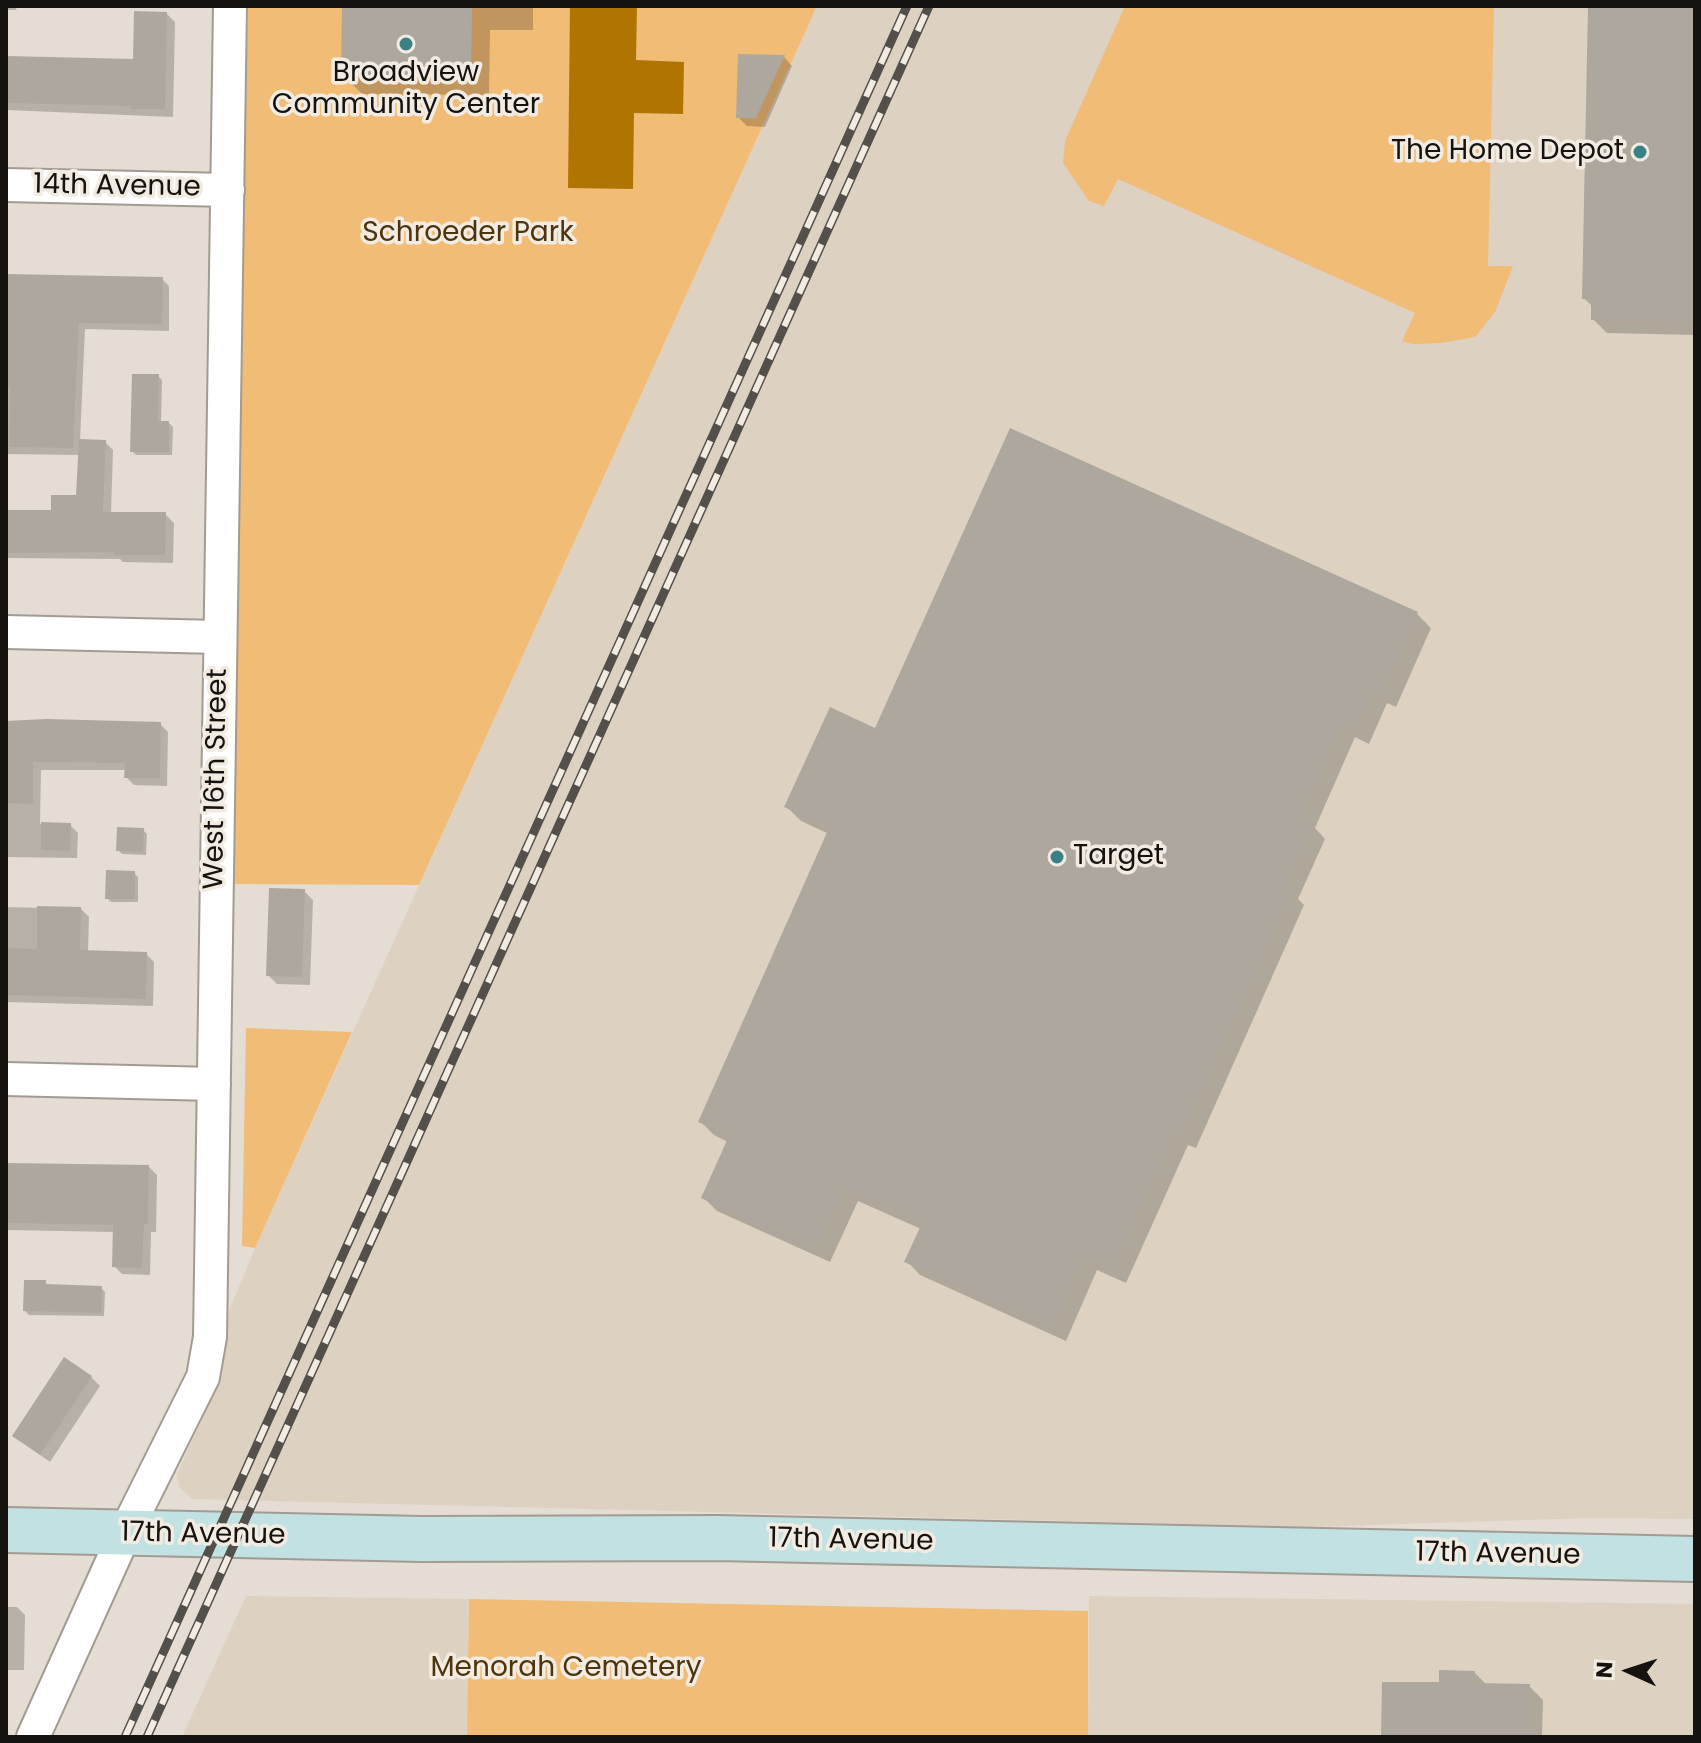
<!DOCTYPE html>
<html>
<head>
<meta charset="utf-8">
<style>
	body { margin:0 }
	#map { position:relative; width:1701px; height:1743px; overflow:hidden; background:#e5ddd4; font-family:Poppins,sans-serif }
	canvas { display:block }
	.frame { position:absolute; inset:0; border:8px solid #15120f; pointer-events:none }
	.north { position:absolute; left:1589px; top:1631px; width:80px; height:80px; -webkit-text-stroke:6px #f2ebe1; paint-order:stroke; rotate:273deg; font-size:22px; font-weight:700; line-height:32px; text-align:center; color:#15120f }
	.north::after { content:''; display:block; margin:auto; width:28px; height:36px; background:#15120f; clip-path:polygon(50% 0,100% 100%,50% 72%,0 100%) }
</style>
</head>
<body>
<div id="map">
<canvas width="1701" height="1743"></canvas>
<div class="frame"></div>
<div class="north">N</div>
</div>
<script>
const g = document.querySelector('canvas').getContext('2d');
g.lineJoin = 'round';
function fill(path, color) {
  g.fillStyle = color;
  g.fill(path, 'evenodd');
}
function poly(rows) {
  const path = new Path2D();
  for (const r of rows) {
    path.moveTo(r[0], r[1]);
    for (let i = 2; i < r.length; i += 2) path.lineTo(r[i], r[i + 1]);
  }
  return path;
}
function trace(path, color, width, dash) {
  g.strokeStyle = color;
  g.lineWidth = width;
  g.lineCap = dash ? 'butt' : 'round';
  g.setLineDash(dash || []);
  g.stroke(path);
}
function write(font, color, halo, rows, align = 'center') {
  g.font = font + ' Poppins,sans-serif';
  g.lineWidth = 7;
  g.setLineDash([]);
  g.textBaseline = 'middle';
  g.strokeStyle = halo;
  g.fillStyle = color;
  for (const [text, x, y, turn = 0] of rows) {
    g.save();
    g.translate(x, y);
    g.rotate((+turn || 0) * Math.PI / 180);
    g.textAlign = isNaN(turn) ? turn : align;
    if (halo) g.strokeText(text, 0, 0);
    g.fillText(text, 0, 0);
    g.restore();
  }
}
fill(poly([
	[817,6,1695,6,1695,1519,1590,1518,1308,1527,192,1499,179,1487,177,1474,222,1376,224,1323,255,1248],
	[246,1596,469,1599,467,1737,182,1737],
	[1089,1596,1695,1604,1695,1737,1088,1737]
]), '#ddd1c2');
fill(poly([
	[248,6,817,6,419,885,230,884],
	[1125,6,1494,6,1488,266,1513,266,1495,312,1475,337,1441,343,1413,344,1402,341,1415,313,1118,179,1104,206,1089,201,1063,163,1065,141],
	[246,1028,352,1032,255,1248,242,1246],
	[469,1599,1088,1611,1088,1737,467,1737]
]), '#f0bc76');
fill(poly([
	[570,6,637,6,636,60,684,62,683,114,634,113,633,189,568,188]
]), '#b07500');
fill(poly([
	[6,6,17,6,16,10,6,10],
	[344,6,533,6,533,30,490,30,489,95,362,94,343,75],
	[1590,6,1695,6,1695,335,1607,333,1593,319,1593,307,1584,298],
	[167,14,175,22,173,117,6,110,6,58,135,61],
	[784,57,792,66,765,127,747,126,738,117],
	[6,275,162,279,169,286,169,331,85,329,80,441,105,442,113,450,111,514,165,514,174,523,173,563,123,562,120,559,6,558,6,512,53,512,78,497,80,455,6,454],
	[158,376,162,380,161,423,169,423,173,427,172,455,136,455,132,451],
	[1417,614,1431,628,1396,707,1387,703,1369,744,1355,737,1315,828,1325,839,1298,899,1304,905,1196,1148,1188,1145,1126,1283,1097,1270,1066,1341,920,1275,907,1261,921,1229,858,1201,830,1262,717,1211,703,1197,728,1142,714,1135,700,1121,829,834,801,821,787,807,876,730],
	[6,723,160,724,168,732,167,786,134,785,126,777,126,770,41,770,40,824,70,825,78,833,77,858,6,857],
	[143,830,147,834,146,855,122,854,118,850],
	[134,873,138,877,138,902,111,902,107,898],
	[304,891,313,900,310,985,277,984,268,975],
	[6,907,81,909,89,917,88,952,146,954,154,962,153,1006,6,1002],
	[6,1165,149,1167,157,1175,156,1232,151,1232,150,1275,122,1274,114,1266,114,1232,6,1230],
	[45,1282,49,1286,101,1288,105,1292,104,1316,29,1315,25,1311],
	[91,1377,100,1386,50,1462,14,1436],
	[6,1607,17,1607,25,1615,24,1670,6,1670],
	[1475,1673,1487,1685,1529,1686,1543,1700,1542,1737,1383,1737,1441,1684]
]), '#0003');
fill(poly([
	[342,6,472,6,471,77,341,76],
	[1588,6,1695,6,1695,304,1690,304,1690,322,1591,320,1591,299,1582,299],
	[134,11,167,12,165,109,131,109,131,106,6,103,6,56,133,59],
	[738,54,785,55,756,118,736,118],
	[6,274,163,277,162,324,79,323,73,448,9,447,10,387,6,387],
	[132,374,159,374,158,421,169,421,169,452,130,452],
	[1010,428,1418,612,1381,694,1373,691,1355,731,1341,725,1300,817,1313,823,1284,886,1292,889,1181,1136,1174,1132,1112,1270,1083,1257,1052,1328,904,1262,922,1223,844,1188,816,1250,701,1198,729,1136,698,1122,829,828,784,807,830,707,875,728],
	[79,439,106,440,103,512,166,512,165,555,113,555,113,552,6,553,6,510,51,510,51,495,76,495],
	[46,719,161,722,160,778,124,778,125,763,33,762,33,804,6,803,6,721],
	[41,822,71,823,70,851,41,850],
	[117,827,144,828,143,852,116,851],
	[106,870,135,871,135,899,105,899],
	[269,888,305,889,302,977,266,976],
	[37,906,81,907,80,950,147,952,146,999,6,995,6,948,37,949],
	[6,1163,149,1165,148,1224,144,1224,142,1268,112,1267,113,1225,6,1223],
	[24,1280,46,1280,46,1284,102,1286,101,1313,23,1311],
	[64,1357,92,1376,40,1455,12,1436],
	[1439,1670,1475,1671,1475,1683,1530,1684,1529,1737,1381,1737,1382,1682,1439,1682]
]), '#aea79e');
const street = poly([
	[6,185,228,190],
	[6,632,219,637],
	[6,1079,214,1084],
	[33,1737,125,1533,203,1377,210,1337,230,6]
]);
const secondary = poly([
	[6,1530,422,1539,717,1538,1695,1559]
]);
trace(street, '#a29b92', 36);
trace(secondary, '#a29b92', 48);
trace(street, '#fff', 32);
trace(secondary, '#c2e1e3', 44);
const rail = poly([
	[125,1737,907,6],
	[147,1737,929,6]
]);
trace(rail, '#534f4a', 9);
trace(rail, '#f2ebe1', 6, [18]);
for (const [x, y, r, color] of [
	[406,44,8,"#398185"],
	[1640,152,8,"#398185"],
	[1057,857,8,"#398185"]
]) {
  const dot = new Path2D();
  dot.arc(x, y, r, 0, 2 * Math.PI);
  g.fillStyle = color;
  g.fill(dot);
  trace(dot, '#f2ebe1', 3);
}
write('28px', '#15120f', '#f2ebe1', [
	["Broadview",406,74],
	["Community Center",406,106],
	["The Home Depot",1624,152,"right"],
	["Target",1073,857,"left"]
]);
write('28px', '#15120f', '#f2ebe1', [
	["14th Avenue",117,187,1],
	["West 16th Street",217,779,-89],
	["17th Avenue",203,1535,1],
	["17th Avenue",851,1541,1],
	["17th Avenue",1498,1555,1]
]);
write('28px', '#4d340d', '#f2ebe1', [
	["Schroeder Park",468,234],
	["Menorah Cemetery",566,1669]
]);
</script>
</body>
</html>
